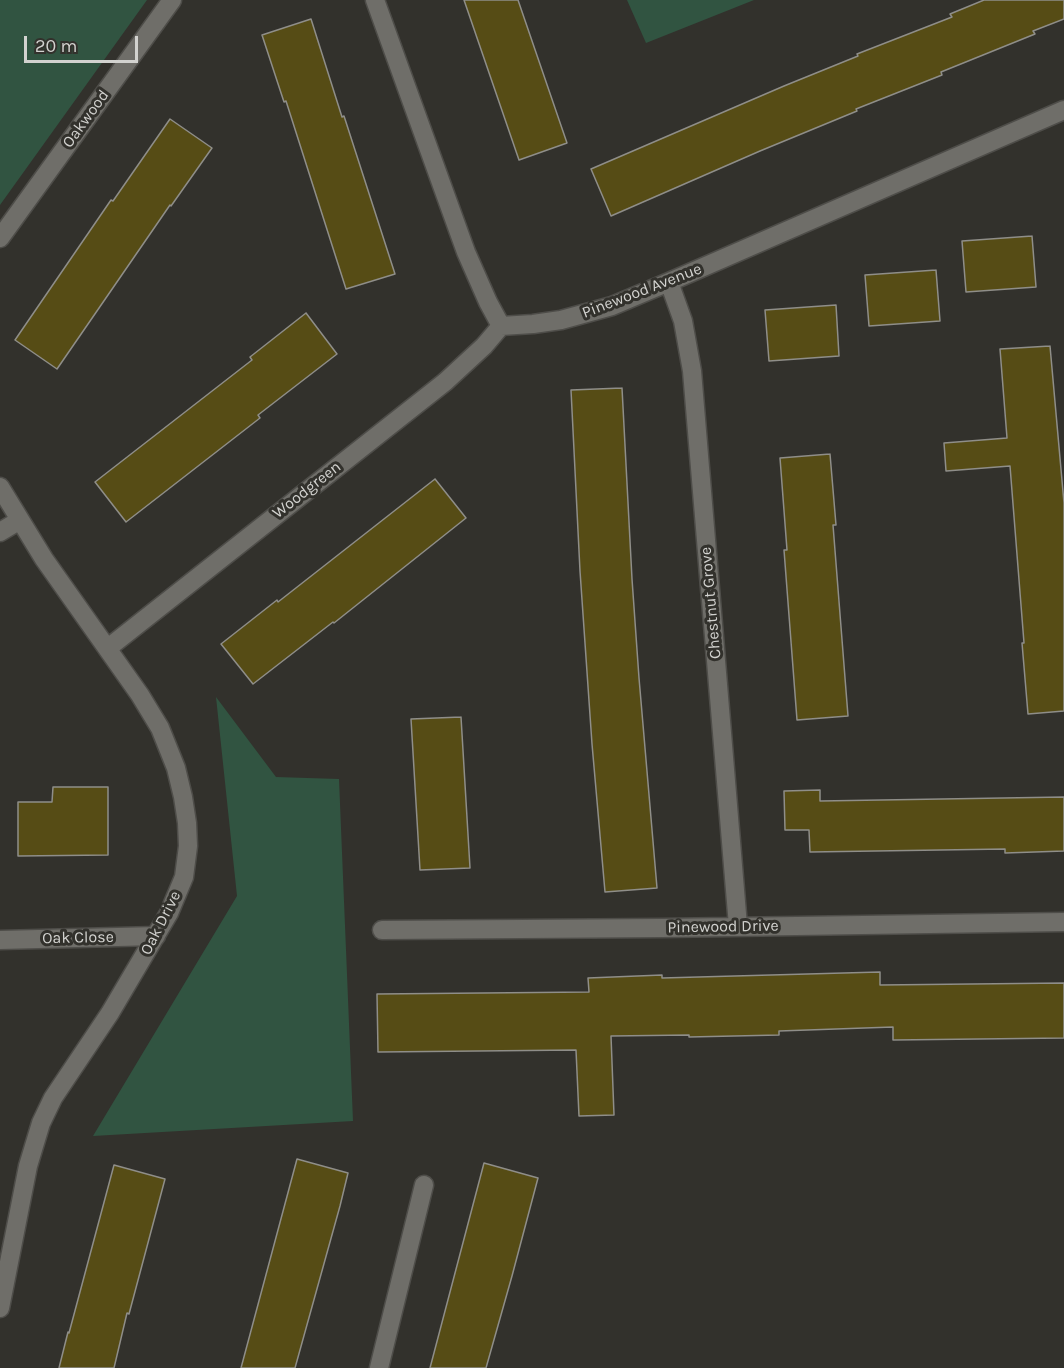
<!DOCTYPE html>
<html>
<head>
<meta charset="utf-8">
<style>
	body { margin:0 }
	#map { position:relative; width:1064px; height:1368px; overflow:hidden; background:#32312c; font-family:Karla,sans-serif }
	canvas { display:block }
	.scale { position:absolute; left:24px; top:36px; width:114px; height:27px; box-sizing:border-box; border:3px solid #d2d2cf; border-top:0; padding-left:8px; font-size:18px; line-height:21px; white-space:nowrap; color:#d2d2cf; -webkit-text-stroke:4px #32312c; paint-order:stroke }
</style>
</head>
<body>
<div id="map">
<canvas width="1064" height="1368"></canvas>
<div class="scale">20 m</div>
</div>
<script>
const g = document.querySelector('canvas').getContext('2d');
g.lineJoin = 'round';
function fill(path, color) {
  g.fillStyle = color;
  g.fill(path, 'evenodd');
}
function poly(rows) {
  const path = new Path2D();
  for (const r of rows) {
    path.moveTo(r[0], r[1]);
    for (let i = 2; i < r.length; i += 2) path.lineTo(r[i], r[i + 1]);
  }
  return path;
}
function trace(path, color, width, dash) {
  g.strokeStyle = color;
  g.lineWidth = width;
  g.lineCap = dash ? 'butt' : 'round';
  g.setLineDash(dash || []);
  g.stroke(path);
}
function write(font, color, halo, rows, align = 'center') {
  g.font = font + ' Karla,sans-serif';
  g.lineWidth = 6;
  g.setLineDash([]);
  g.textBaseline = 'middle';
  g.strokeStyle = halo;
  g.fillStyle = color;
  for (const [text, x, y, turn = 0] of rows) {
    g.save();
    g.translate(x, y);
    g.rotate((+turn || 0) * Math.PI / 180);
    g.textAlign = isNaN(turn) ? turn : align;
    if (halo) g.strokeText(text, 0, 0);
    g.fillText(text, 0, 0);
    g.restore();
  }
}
fill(poly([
	[0,0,147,0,0,205],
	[627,0,754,0,646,43],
	[216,697,276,777,339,779,353,1121,93,1136,237,896]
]), '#315441');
const building = poly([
	[464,0,518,0,567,143,519,160,464,0],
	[984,0,1064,0,1064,19,1033,31,1035,34,941,72,942,75,856,109,857,111,760,151,611,216,591,169,784,86,858,56,857,54,952,17,950,14,984,0],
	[311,19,342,117,344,116,395,274,346,289,286,101,284,102,262,35,311,19],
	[170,119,212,148,171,206,170,205,57,369,15,340,111,200,113,201,170,119],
	[1032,236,1036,287,966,292,962,241,1032,236],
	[936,270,940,321,869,326,865,275,936,270],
	[836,305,839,356,769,361,765,310,836,305],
	[306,313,337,354,258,415,260,418,126,522,95,482,252,360,250,357,306,313],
	[1050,346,1064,503,1064,711,1028,714,1022,643,1024,643,1010,466,946,471,944,443,1007,438,1000,349,1050,346],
	[622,388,632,579,639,678,657,888,605,892,592,744,580,571,571,390,622,388],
	[830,454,836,525,833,525,848,716,797,720,784,550,787,550,780,458,830,454],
	[435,479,466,518,334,623,333,622,253,684,221,644,277,600,278,602,435,479],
	[461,717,470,868,420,870,411,719,461,717],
	[53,787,108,787,108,855,18,856,18,802,52,802,53,787],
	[820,790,820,801,1064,797,1064,851,1005,853,1005,849,810,852,809,830,785,830,784,791,820,790],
	[880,972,880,985,1064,983,1064,1038,893,1040,893,1027,779,1031,779,1035,689,1037,689,1035,611,1036,614,1115,579,1116,576,1050,378,1052,377,994,589,992,588,978,662,975,662,978,880,972],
	[297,1159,348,1173,340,1206,295,1368,241,1368,297,1159],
	[484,1163,538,1178,512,1276,486,1368,430,1368,484,1163],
	[114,1165,165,1179,129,1314,127,1313,114,1368,59,1368,68,1332,69,1333,114,1165]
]);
fill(building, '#564c15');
trace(building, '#8f8e89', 1.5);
const minor = poly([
	[375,0,466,252,488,302,501,326],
	[0,238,172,0],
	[669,282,683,321,692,371,738,926],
	[501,326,533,324,561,320,612,306,669,282,1064,110],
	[0,487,44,559,140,695,160,728,176,768,183,797,187,823,188,846,184,877,169,913,110,1013,53,1098,41,1123,28,1166,0,1308],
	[0,532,20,520],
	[108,648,445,382,484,346,501,326],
	[382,930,662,928,1064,922],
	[0,940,156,936],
	[379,1368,424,1185]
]);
trace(minor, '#4e4d49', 21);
trace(minor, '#6f6e69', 18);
write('16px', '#d2d2cf', '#32312c', [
	["Oakwood",86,119,-54],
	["Pinewood Avenue",642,291,-21],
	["Woodgreen",307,490,-38],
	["Chestnut Grove",711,603,-95],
	["Oak Drive",161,923,-63],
	["Pinewood Drive",723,927,-1],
	["Oak Close",78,938,-1]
]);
</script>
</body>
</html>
